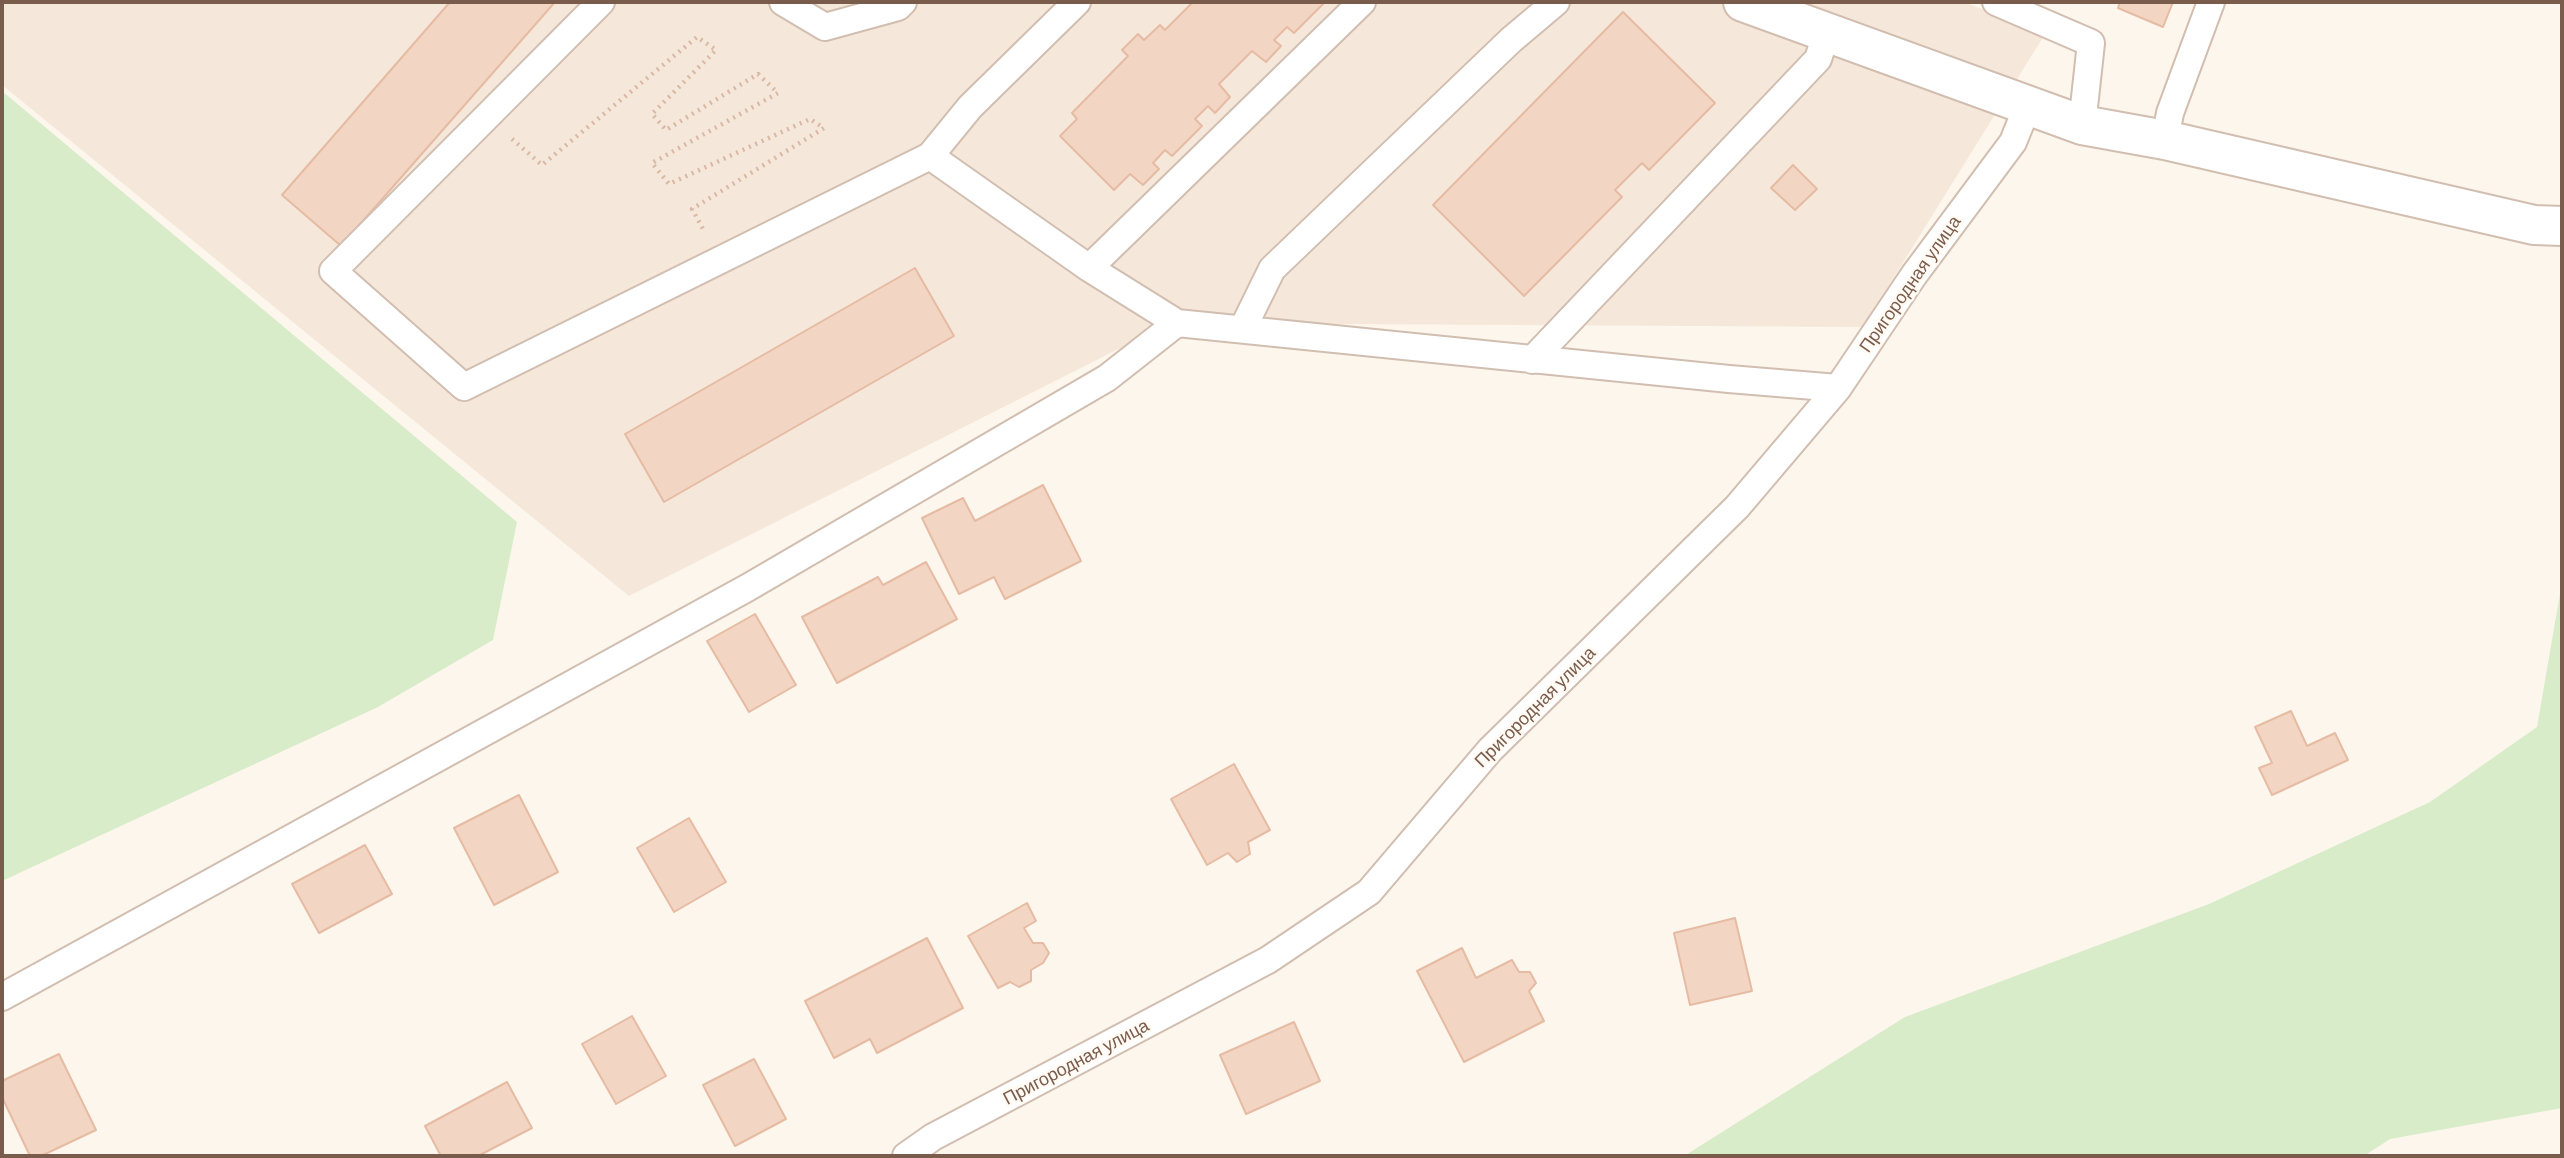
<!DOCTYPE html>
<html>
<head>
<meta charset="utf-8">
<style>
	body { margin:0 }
	#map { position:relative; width:2564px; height:1158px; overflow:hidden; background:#fdf6ec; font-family:Barlow,sans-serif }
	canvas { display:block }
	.frame { position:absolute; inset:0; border:4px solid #7a5c4d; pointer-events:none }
</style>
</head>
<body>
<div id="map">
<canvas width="2564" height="1158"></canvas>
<div class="frame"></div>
</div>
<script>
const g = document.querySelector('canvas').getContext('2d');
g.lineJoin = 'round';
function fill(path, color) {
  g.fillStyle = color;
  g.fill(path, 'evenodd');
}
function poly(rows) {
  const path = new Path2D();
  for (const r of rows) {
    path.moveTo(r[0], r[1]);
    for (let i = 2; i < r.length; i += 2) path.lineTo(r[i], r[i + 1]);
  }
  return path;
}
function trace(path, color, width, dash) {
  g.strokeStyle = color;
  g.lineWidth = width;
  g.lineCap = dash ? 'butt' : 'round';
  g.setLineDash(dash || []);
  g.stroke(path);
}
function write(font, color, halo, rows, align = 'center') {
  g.font = font + ' Barlow,sans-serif';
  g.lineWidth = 5;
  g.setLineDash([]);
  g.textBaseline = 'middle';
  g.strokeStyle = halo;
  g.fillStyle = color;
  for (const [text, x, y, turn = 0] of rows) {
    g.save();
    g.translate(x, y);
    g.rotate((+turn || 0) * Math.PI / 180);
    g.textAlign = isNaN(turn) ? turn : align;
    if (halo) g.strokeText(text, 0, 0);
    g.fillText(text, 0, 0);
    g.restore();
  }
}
fill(poly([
	[2,2,1964,2,2045,34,1863,327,1170,323,629,596,2,85]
]), '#f5e8da');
fill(poly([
	[2,91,517,522,493,640,378,707,2,881],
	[2562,582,2562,1108,2390,1139,2364,1156,1684,1156,1905,1017,2209,904,2430,802,2537,727]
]), '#d8ecc9');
const building = poly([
	[450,2,555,2,341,246,282,195,450,2],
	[1193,2,1324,3,1294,33,1287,27,1274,40,1281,46,1266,62,1252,51,1219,84,1230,97,1215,113,1208,106,1195,119,1202,126,1172,156,1165,150,1153,163,1159,169,1143,185,1130,174,1114,190,1060,136,1077,119,1072,113,1128,56,1122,50,1138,34,1144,40,1160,25,1165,30,1193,2],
	[2120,2,2173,2,2163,27,2118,8,2120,2],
	[1623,12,1715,103,1649,170,1642,163,1615,190,1622,197,1524,296,1433,205,1623,12],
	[1793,165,1817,189,1795,210,1771,188,1793,165],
	[915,268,954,336,664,502,625,434,915,268],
	[1043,485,1081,561,1005,599,994,577,959,594,922,518,963,498,975,521,1043,485],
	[926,562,957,619,837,683,802,617,878,577,883,585,926,562],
	[755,614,796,685,749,712,707,641,755,614],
	[2291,711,2307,746,2335,733,2348,760,2272,795,2259,768,2272,763,2255,727,2291,711],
	[1234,764,1270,830,1248,842,1250,854,1237,862,1228,853,1207,865,1171,799,1234,764],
	[519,795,558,872,494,905,454,828,519,795],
	[689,818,726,882,674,912,637,848,689,818],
	[365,845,392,894,319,933,292,884,365,845],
	[1027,903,1036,921,1024,928,1033,943,1043,943,1049,953,1043,963,1031,970,1031,981,1019,987,1010,982,998,988,968,936,1027,903],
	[1735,918,1752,991,1690,1005,1674,933,1735,918],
	[927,938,963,1008,877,1053,870,1039,834,1058,805,1001,927,938],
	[1462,948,1476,978,1512,960,1519,972,1530,972,1536,983,1529,991,1544,1021,1464,1062,1417,971,1462,948],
	[632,1016,666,1076,616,1104,582,1044,632,1016],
	[1294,1022,1320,1081,1246,1114,1220,1055,1294,1022],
	[59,1054,96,1130,41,1156,30,1156,2,1097,2,1081,59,1054],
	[754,1059,786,1119,735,1146,703,1085,754,1059],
	[507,1082,532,1128,478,1156,441,1156,425,1126,507,1082]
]);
fill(building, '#f3d5c3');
trace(building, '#e6bba3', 2);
const lane = poly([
	[601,2,333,271,464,387,930,156,970,107,1077,2],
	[783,2,825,27,898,7,903,2],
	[1996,2,2091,43,2082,125],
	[2165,140,2170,113,2211,2],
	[930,156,1089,268,1177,323,1729,379,1838,388],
	[1089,268,1362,2],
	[1243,328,1272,269,1511,40,1556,2],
	[1532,360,1818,59,1827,32],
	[2,997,747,588,1107,378,1177,323],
	[906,1156,933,1137,1268,960,1369,892,1490,750,1737,507,1838,388,1914,275,2013,142,2028,105]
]);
const street = poly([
	[1743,2,2082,125,2165,140,2534,225,2562,226]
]);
trace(lane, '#d1beb0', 30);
trace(street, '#d1beb0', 42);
trace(poly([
	[512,139,542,165,697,37,716,50,652,114,666,130,758,74,778,93,652,163,669,184,810,119,824,128,692,209,703,229]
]), '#d9b8a5', 4.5, [2, 5]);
trace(lane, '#fff', 26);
trace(street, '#fff', 38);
write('18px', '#7a5c4d', '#fffaf3', [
	["Пригородная улица",1910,284,-55],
	["Пригородная улица",1535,707,-45],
	["Пригородная улица",1076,1062,-28]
]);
</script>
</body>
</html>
